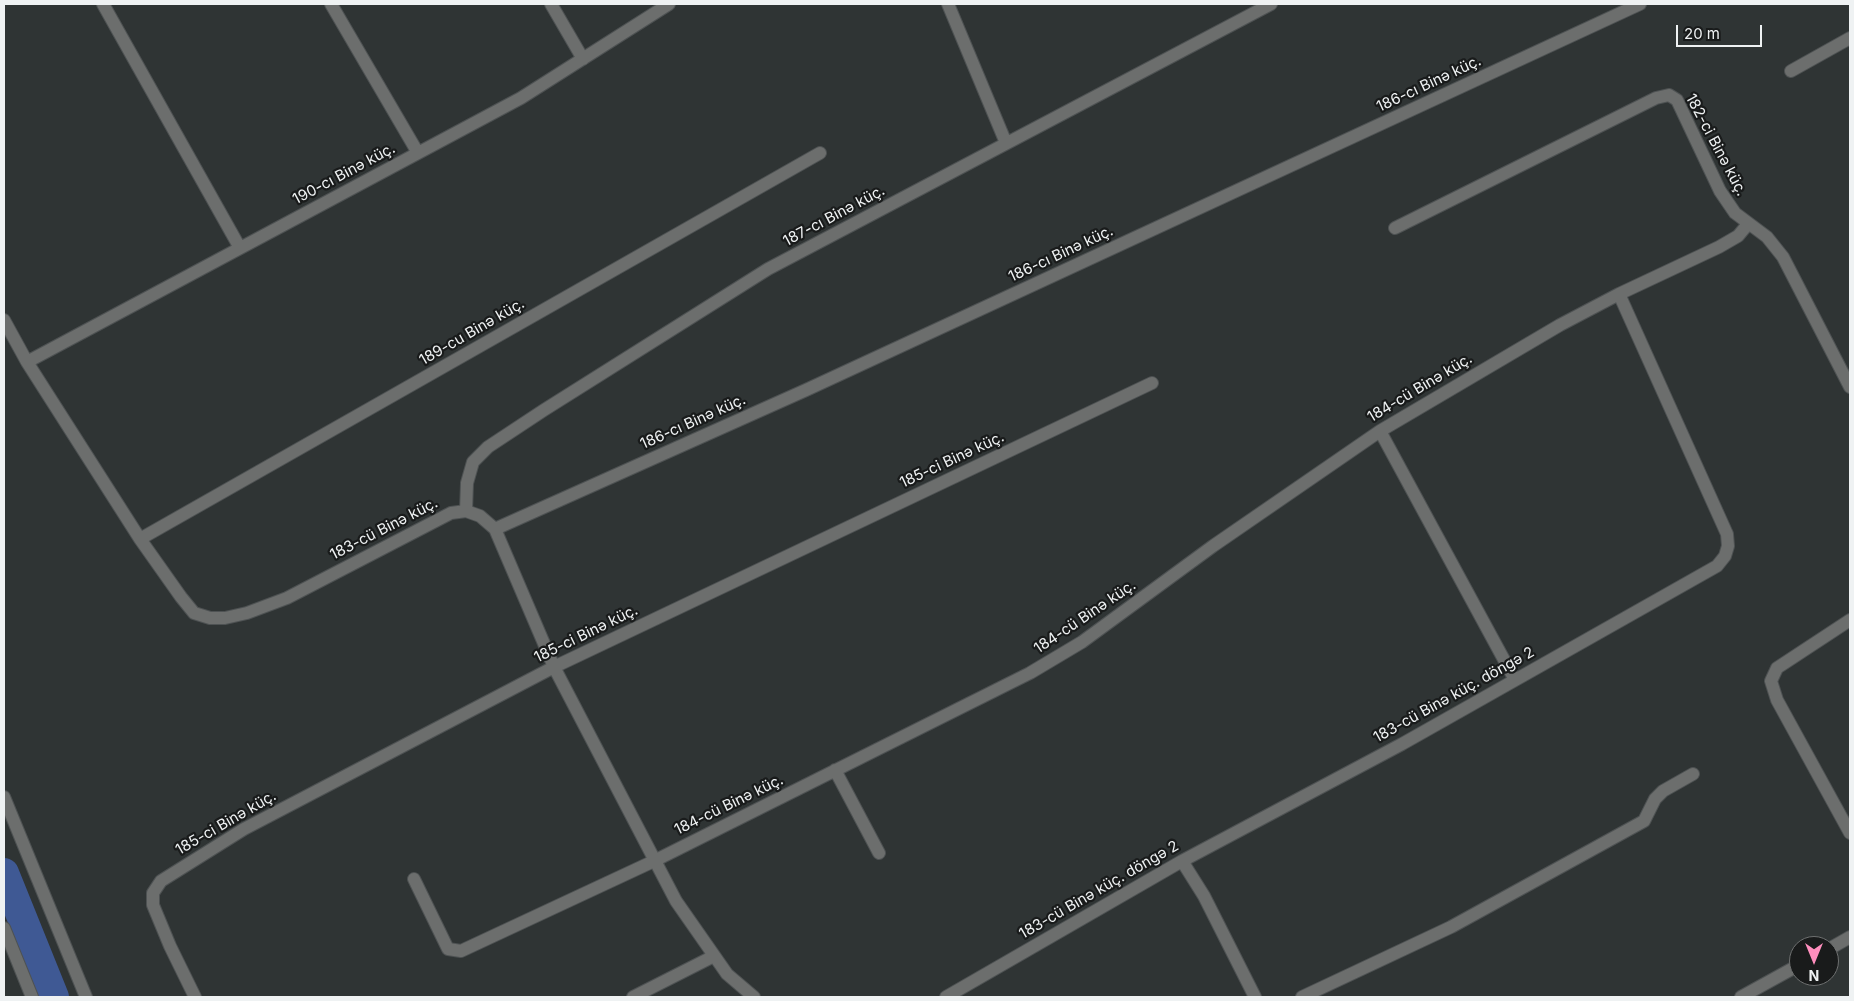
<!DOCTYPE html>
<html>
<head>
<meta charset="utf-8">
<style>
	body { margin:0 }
	#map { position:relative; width:1854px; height:1001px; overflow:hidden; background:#2f3434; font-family:Inter,sans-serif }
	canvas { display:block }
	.frame { position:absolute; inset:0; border:5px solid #eff2f3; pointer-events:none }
	.north { position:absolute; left:1789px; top:936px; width:50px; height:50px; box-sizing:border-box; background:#191b1b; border:1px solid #6f7171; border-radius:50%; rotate:180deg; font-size:14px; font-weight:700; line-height:20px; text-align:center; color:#eff2f3 }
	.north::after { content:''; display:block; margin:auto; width:18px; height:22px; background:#fe8ebd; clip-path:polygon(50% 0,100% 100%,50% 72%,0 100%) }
	.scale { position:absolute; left:1676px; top:25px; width:86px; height:22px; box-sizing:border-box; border:2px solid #eff2f3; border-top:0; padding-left:6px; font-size:15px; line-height:18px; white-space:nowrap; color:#eff2f3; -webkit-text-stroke:4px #191b1b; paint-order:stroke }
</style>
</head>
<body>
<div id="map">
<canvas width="1854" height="1001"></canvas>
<div class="frame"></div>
<div class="north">N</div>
<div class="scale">20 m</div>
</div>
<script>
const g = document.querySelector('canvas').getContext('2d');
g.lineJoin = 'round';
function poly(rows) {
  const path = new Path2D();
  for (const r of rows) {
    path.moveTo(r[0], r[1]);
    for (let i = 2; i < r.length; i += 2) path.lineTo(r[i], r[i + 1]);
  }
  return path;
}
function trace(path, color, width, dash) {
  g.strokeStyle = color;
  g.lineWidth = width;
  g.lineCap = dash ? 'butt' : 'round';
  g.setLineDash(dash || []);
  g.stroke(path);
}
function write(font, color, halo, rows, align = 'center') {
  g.font = font + ' Inter,sans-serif';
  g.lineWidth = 4.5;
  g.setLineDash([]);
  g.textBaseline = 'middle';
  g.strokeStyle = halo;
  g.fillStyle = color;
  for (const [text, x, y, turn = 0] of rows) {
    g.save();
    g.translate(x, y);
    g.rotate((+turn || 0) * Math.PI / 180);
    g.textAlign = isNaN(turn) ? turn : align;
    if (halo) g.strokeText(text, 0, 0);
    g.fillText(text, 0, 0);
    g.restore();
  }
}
trace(poly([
	[4,873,54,997]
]), '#3f5994', 30);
const street = poly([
	[103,4,240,248],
	[331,4,418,153],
	[551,4,583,59],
	[948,4,1006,143],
	[1791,71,1850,38],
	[1395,228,1656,98,1669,95,1677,100,1720,191,1735,213,1767,237,1783,257,1850,387],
	[4,320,27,362,140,539,181,597,194,613,210,618,225,618,247,613,287,598,451,513,466,511,480,516,495,529,554,667,676,901,727,974,754,997],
	[27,362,521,98,669,4],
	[1380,431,1515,680],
	[466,511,467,483,473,462,488,447,544,410,768,269,1271,4],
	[495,529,806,390,1640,4],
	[140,539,820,153],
	[1850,620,1777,668,1771,681,1777,700,1850,833],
	[835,770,879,853],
	[4,797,86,997],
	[1182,861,1204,896,1255,997],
	[414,879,448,949,461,951,654,861,1030,673,1082,642,1213,546,1380,431,1560,325,1619,294,1719,247,1738,236,1748,224],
	[4,928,32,997],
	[1829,949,1850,937],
	[195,997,170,946,153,905,153,893,161,881,244,829,554,667,1152,383],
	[633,997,714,956],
	[946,997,1182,861,1402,744,1717,566,1725,556,1728,546,1727,534,1619,294],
	[1302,997,1451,927,1644,821,1655,799,1663,791,1693,774],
	[1741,997,1799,965]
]);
trace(street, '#4e5253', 14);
trace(street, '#6c6e6d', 12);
write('15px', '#eff2f3', '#191b1b', [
	["186-cı Binə küç.",1429,84,-25],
	["182-ci Binə küç.",1716,145,62],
	["190-cı Binə küç.",344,174,-28],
	["187-cı Binə küç.",834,216,-28],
	["186-cı Binə küç.",1061,254,-25],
	["189-cu Binə küç.",472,332,-30],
	["184-cü Binə küç.",1420,388,-31],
	["186-cı Binə küç.",693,422,-24],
	["185-ci Binə küç.",952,460,-25],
	["183-cü Binə küç.",384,529,-27],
	["184-cü Binə küç.",1085,617,-34],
	["185-ci Binə küç.",586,634,-26],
	["183-cü Binə küç. döngə 2",1454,695,-29],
	["184-cü Binə küç.",729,805,-26],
	["185-ci Binə küç.",226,823,-30],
	["183-cü Binə küç. döngə 2",1099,890,-30]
]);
</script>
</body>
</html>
